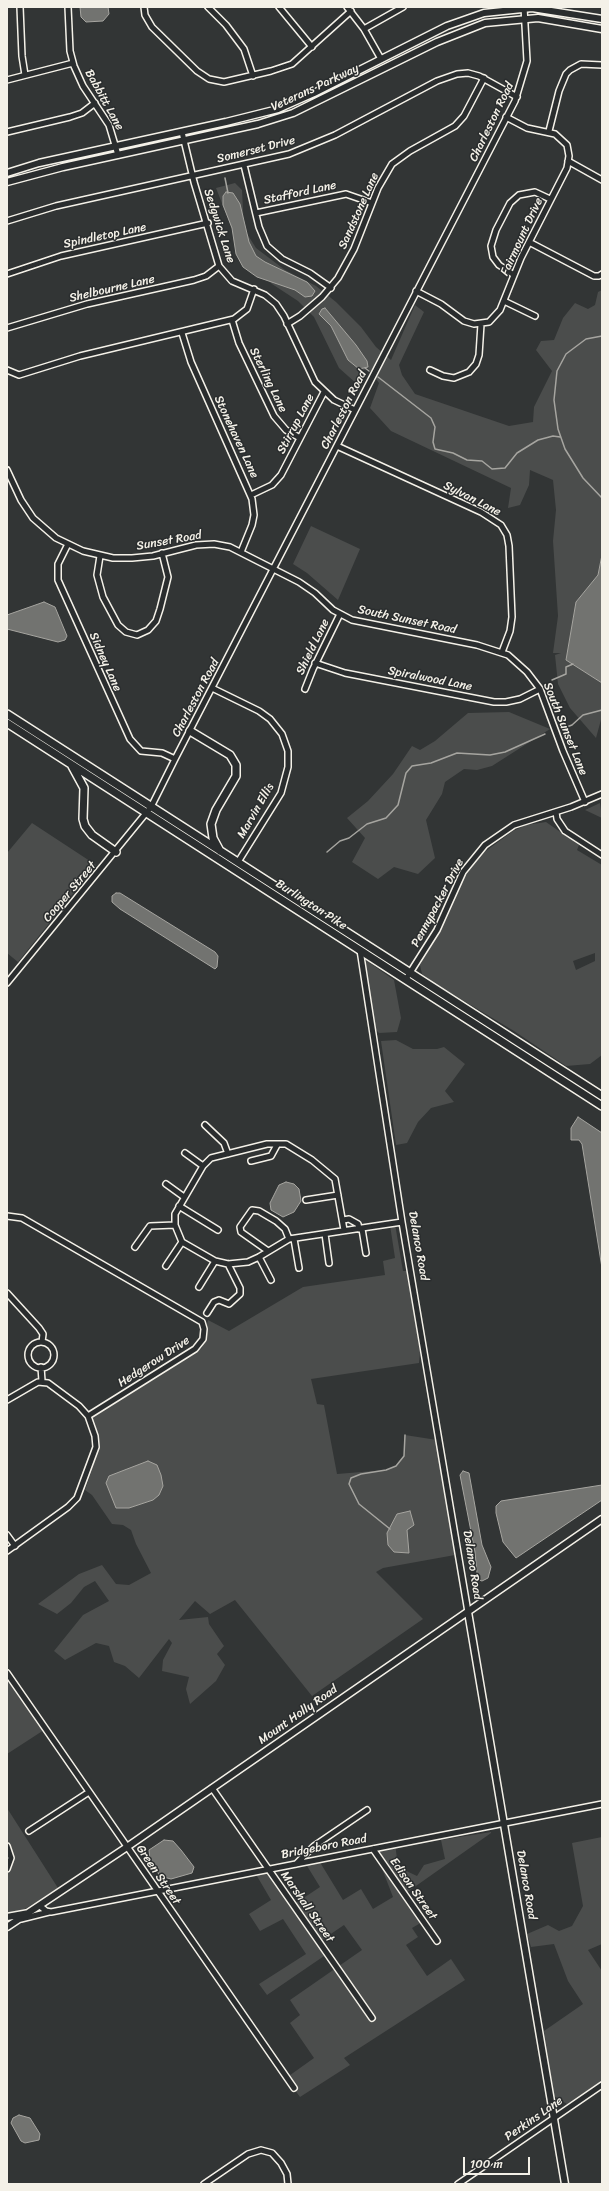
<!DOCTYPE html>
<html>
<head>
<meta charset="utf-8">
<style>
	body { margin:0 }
	#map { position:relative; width:609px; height:2191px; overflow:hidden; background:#323535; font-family:Sriracha,sans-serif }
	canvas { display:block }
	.frame { position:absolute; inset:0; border:8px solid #f4f1e8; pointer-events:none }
	.scale { position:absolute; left:463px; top:2157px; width:67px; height:18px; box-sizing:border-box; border:2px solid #f4f1e8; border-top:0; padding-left:5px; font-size:12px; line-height:14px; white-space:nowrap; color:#f4f1e8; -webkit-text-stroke:3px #2a2d2e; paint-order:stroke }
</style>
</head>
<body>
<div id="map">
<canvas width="609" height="2191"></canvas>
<div class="frame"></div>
<div class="scale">100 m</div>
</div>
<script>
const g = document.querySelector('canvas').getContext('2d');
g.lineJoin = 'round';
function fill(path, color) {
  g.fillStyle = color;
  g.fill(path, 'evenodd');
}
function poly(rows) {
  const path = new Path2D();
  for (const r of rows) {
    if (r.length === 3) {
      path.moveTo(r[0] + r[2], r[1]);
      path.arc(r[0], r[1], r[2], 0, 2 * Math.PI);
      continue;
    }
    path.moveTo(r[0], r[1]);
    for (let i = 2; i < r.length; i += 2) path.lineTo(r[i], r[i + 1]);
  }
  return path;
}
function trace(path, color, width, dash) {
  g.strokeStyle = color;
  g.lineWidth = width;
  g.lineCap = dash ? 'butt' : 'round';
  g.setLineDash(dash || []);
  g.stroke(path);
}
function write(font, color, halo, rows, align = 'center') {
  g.font = font + ' Sriracha,sans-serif';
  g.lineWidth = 3;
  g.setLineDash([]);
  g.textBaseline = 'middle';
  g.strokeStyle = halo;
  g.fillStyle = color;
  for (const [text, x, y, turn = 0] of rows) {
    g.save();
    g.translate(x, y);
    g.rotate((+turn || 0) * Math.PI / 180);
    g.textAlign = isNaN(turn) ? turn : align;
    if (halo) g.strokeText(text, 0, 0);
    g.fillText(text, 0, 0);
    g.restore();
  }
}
fill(poly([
	[235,183,242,190,244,229,256,248,285,270,316,286,336,302,361,327,376,347,391,360,415,305,424,312,399,365,402,375,415,394,509,426,533,422,534,407,552,371,536,350,541,341,554,340,563,318,575,303,588,309,595,305,598,292,602,290,602,555,598,575,576,602,566,660,602,683,602,716,596,738,570,708,558,684,555,655,561,653,553,653,558,616,553,541,556,510,553,480,530,470,529,485,520,505,508,508,511,488,391,431,370,408,379,383,368,368,364,370,357,384,339,368,314,317,298,301,272,284,241,252,216,188],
	[311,526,360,549,338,600,307,573,293,564],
	[509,712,550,729,492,766,477,770,464,769,445,782,442,794,426,820,435,858,418,874,394,867,378,879,352,862,365,838,347,818,368,801,393,774,412,746,420,750,435,741,468,713],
	[600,803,602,818,585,810],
	[546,822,579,845,577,850,602,865,602,1055,590,1064,566,1066,514,1031,434,983,422,974,420,965,447,918,464,878,479,856,513,831,526,825],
	[595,953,595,961,576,970,573,961],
	[32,823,96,865,18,962,7,953,7,853],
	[367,961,394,980,401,1018,397,1032,379,1033,375,1029,364,962],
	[396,1040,413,1049,437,1049,444,1047,465,1064,445,1091,454,1102,431,1108,418,1122,407,1143,396,1145,381,1041],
	[395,1224,403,1271,407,1271,420,1352,419,1363,311,1379,317,1404,324,1405,337,1474,386,1470,396,1466,404,1455,405,1435,437,1440,455,1555,383,1568,376,1572,423,1619,312,1696,235,1600,210,1614,195,1601,179,1620,208,1617,209,1624,224,1646,217,1654,225,1665,216,1681,190,1704,186,1689,189,1677,162,1671,163,1660,172,1643,169,1639,139,1678,125,1666,114,1662,109,1646,96,1643,65,1660,54,1651,83,1615,109,1601,95,1581,84,1587,71,1603,57,1614,38,1604,79,1574,102,1565,116,1584,129,1585,151,1573,136,1544,131,1530,123,1525,112,1524,92,1495,85,1490,93,1467,98,1445,95,1423,90,1416,202,1348,208,1320,229,1331,303,1287,385,1275,383,1261,395,1258,390,1225],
	[7,1678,44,1730,7,1754],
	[7,1808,58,1888,25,1909,7,1913],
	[491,1832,491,1833,406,1893,424,1921,412,1928,418,1937,406,1945,427,1976,451,1959,465,1980,344,2058,350,2065,300,2097,286,2078,314,2058,290,2023,300,2015,290,2000,362,1950,344,1925,319,1942,327,1954,267,1995,259,1984,306,1954,283,1919,260,1931,249,1914,271,1900,254,1871,267,1868,293,1905,320,1887,304,1861,318,1859,343,1900,361,1889,373,1909,393,1897,374,1848,395,1843,398,1867,417,1876,424,1865,445,1859,441,1840],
	[602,1837,602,1944,588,1950,602,1971,602,2081,567,2104,554,2096,544,2031,583,2004,568,1981,554,1944,531,1947,527,1934,548,1925,559,1931,572,1926,583,1906,572,1843]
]), '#4b4d4c');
const water = poly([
	[80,7,108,7,109,14,103,21,86,22,81,17,80,7],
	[226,192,233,193,240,204,249,242,256,256,265,262,307,282,315,291,312,296,305,297,295,290,257,277,243,267,236,254,232,228,223,205,223,196,226,192],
	[325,308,356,345,367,361,368,367,359,369,348,360,331,326,319,314,322,309,325,308],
	[602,555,602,683,566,660,576,602,598,575,602,555],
	[44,602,55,607,67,636,65,640,58,642,7,629,7,615,44,602],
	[116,893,120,893,215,952,218,956,217,967,215,969,120,909,112,902,112,896,116,893],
	[578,1117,602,1133,602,1268,582,1144,579,1140,571,1140,571,1128,578,1117],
	[286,1182,294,1184,299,1189,301,1201,294,1212,283,1217,271,1210,270,1203,279,1185,286,1182],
	[148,1461,157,1465,161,1475,163,1486,159,1495,153,1500,129,1508,116,1508,106,1483,109,1476,148,1461],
	[463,1471,469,1473,482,1545,491,1567,488,1578,482,1581,479,1580,477,1573,475,1552,460,1475,463,1471],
	[602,1485,602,1500,516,1558,503,1542,496,1513,496,1506,501,1501,602,1485],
	[410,1511,414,1525,407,1530,409,1553,394,1552,388,1545,387,1533,397,1514,410,1511],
	[164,1840,173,1841,181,1850,194,1867,192,1873,171,1879,160,1876,150,1861,149,1850,164,1840],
	[19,2115,30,2118,40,2134,39,2140,25,2143,21,2141,11,2123,13,2118,19,2115]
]);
fill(water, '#727370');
trace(water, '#a6a5a0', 1);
trace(poly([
	[225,178,228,193],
	[602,336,586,339,566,354,557,371,554,400,558,429,565,449,583,478,602,498],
	[365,368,369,371],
	[378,377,431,418,435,427,433,442,435,449,453,453,467,460,482,461,492,469,505,468,517,453,538,440,553,436,560,437],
	[552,680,566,674,566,667,573,664],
	[564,728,572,725,583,715,602,710],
	[327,852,340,841,349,838,367,824,386,818,398,805,406,773,412,766,431,763,457,753,490,755,505,752,545,734],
	[390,1529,359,1504,349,1484,351,1478,361,1474,386,1470,396,1466,404,1456,405,1435]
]), '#a6a5a0', 1.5);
const minor = poly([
	[20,7,22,56,25,75],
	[68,7,70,51,74,66,83,86,109,125,118,155],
	[144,7,145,15,152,27,197,71,209,79,224,82,271,71,292,64,351,11],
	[208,7,226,25,244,49,253,76],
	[279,7,312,47],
	[347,7,364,29,381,59],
	[364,29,403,7],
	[7,80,73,63],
	[549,131,559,91,566,74,570,70,581,64,602,65],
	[7,132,70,117,82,113,95,103],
	[182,132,194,182,219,266,232,281,265,295,276,304,284,316,315,382,334,400,355,410],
	[568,161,602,180],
	[244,165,259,227,267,246,282,259,310,273,331,288],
	[256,213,346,194,372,203],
	[7,221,56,206,289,154,335,135,437,81,457,74,468,73,479,76,517,97],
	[529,242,594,276,599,276,602,274],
	[7,274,61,256,208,223],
	[514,275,499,265,493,257,491,246,496,230,510,203,519,195,535,192,550,199],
	[416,291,441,304,464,321,474,324,489,322,500,310,521,258,567,168,569,156,567,145,555,134,527,128,506,117],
	[504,301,535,316],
	[232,320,239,343,274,416,286,430,300,438],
	[287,324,300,316,322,297,338,278,354,249,378,188,392,164,410,151,455,126,464,116,484,78],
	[7,328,87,304,194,280,206,276,219,266],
	[182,333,191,362,252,499,254,515,252,525,241,552],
	[7,370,19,375,80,356,234,319,247,309,254,289],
	[430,370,443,376,454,378,469,372,476,364,479,355,481,324],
	[337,446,481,512,501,525,507,535,509,546,512,617,510,631,502,652],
	[7,470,21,500,33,518,56,538,83,551,113,558,132,558,153,556,196,545,214,544,230,547,299,582,315,593,333,610,352,620,477,645,508,655,527,672,540,689,563,751,585,802],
	[251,495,272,485,281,475,324,392],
	[68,544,58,564,58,580,130,739,141,751,162,753,175,759],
	[100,556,97,575,103,597,118,625,126,632,137,635,148,630,156,621,160,609,168,577,162,553],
	[315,663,345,673,494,702,506,702,520,699,540,689],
	[212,688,259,711,270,719,282,734,288,751,288,767,281,793,238,862],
	[305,689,313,669,340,614],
	[556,812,557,819,565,831,602,855],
	[360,950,402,1222,468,1612],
	[406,979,437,930,463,872,485,845,514,825,571,807,602,794],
	[7,983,151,807,175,759,515,101,527,61,524,7],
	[205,1125,224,1143,228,1154],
	[185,1153,203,1166],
	[251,1161,271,1156,277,1145],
	[166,1184,184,1197],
	[306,1200,338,1195],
	[179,1206,218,1230],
	[7,1216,22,1218,202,1322,204,1329,203,1339,195,1349,88,1416],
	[343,1220,349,1219,358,1224,359,1229],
	[362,1229,366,1253],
	[344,1230,335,1179,312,1160,286,1144,267,1144,211,1158,203,1166,175,1214,175,1225,182,1242,215,1261,228,1264,248,1262,259,1257,289,1239,402,1222],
	[325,1234,329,1263],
	[294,1239,299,1268],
	[135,1247,150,1226,175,1225],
	[268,1251,241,1232,240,1227,252,1210,259,1211,276,1221,285,1229,289,1239],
	[259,1257,271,1280],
	[166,1266,182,1242],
	[199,1287,215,1261],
	[7,1293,39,1328,43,1334,42,1342],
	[207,1313,214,1302,219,1300,229,1304,240,1294,240,1288,228,1264],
	[41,1355,13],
	[41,1367,42,1381],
	[7,1400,38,1382,48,1383,79,1406,88,1416,95,1436,96,1447,77,1498,68,1507,7,1551],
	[7,1535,15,1546],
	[7,1673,294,2088],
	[212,1788,372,2018],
	[29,1831,89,1792],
	[7,1846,11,1858,7,1869],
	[373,1849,437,1941],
	[296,1864,314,1846,367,1810],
	[40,1906,46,1911,51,1912,602,1804],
	[21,1919,49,1912],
	[204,2184,248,2154,261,2150,272,2153,281,2163,287,2174,288,2184],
	[458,2184,602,2085]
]);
const major = poly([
	[7,173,39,163,226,122,278,109,314,93,447,26,484,13,532,8,602,19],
	[7,182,63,167,258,124,293,113,437,42,485,23,538,18,602,29],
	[468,1612,565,2184],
	[7,1917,29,1913],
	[7,1927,127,1847,602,1519]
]);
const highway = poly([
	[7,714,602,1096],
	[7,723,602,1106],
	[190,731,230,755,236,765,236,776,216,810,211,824,213,838,220,851],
	[72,766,84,788,83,819,85,826,92,835,116,852]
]);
trace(minor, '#f4f1e8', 8);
trace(major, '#f4f1e8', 9);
trace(highway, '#f4f1e8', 10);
trace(minor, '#2a2d2e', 5);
trace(major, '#2a2d2e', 6);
trace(highway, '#2a2d2e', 7);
write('12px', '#f4f1e8', '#2a2d2e', [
	["Veterans Parkway",315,88,-25],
	["Babbitt Lane",104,100,61],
	["Charleston Road",492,122,-64],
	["Somerset Drive",256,150,-14],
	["Stafford Lane",300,193,-12],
	["Sandstone Lane",359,211,-66],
	["Sedgwick Lane",219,226,72],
	["Spindletop Lane",105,236,-12],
	["Fairmount Drive",522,237,-65],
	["Shelbourne Lane",112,289,-13],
	["Sterling Lane",268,380,64],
	["Charleston Road",344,410,-63],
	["Stirrup Lane",296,424,-62],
	["Stonehaven Lane",236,437,65],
	["Sylvan Lane",472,499,27],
	["Sunset Road",169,541,-10],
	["South Sunset Road",407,620,12],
	["Shield Lane",313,647,-64],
	["Sidney Lane",105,662,66],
	["Spiralwood Lane",430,679,11],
	["Charleston Road",196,698,-62],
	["South Sunset Lane",565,729,68],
	["Marvin Ellis",256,811,-60],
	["Cooper Street",70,892,-50],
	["Pennypacker Drive",438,903,-62],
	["Burlington Pike",311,905,33],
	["Delanco Road",418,1246,80],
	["Hedgerow Drive",154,1362,-33],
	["Delanco Road",472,1565,81],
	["Mount Holly Road",298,1715,-35],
	["Bridgeboro Road",324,1847,-11],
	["Green Street",158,1875,56],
	["Delanco Road",526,1885,80],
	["Edison Street",413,1889,55],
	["Marshall Street",307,1907,55],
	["Perkins Lane",534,2119,-35]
]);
</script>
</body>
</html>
